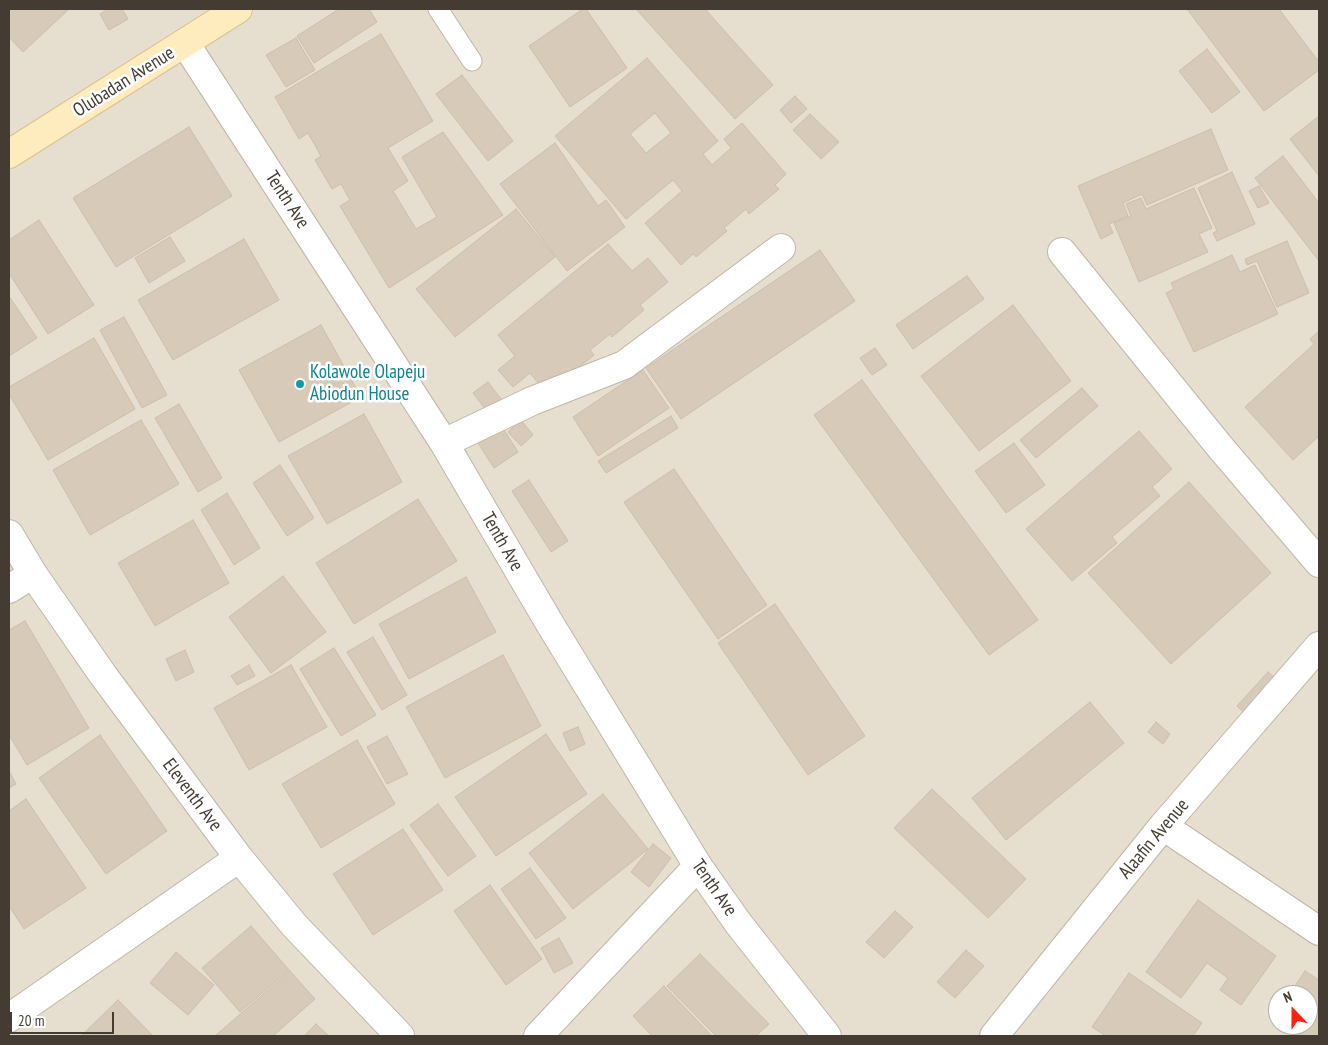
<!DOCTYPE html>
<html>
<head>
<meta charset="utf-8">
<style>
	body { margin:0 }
	#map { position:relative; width:1328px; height:1045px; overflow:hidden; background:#f2ece1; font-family:"PT Sans Narrow",sans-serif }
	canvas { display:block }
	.frame { position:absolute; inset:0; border:10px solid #443c32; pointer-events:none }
	.north { position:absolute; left:1268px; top:985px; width:50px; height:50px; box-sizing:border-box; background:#fff; border:1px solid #b4b1ad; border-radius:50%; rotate:338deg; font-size:14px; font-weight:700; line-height:20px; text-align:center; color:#443c32 }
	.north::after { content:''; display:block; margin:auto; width:18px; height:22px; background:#ff210b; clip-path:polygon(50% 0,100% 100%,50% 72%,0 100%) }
	.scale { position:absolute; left:10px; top:1012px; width:104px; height:22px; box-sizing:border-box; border:2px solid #443c32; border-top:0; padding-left:6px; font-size:15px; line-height:18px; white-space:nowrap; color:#443c32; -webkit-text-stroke:4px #fff; paint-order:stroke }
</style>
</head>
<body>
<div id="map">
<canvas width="1328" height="1045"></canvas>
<div class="frame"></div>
<div class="north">N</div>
<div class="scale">20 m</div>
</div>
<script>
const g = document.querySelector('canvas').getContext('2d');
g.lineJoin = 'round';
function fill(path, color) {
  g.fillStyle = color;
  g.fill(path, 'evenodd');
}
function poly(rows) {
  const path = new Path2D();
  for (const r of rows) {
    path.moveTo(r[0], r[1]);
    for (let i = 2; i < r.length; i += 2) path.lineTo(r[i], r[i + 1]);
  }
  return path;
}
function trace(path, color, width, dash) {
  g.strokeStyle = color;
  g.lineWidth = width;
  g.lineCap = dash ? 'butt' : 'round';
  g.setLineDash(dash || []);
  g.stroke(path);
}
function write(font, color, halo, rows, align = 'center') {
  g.font = font + ' "PT Sans Narrow",sans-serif';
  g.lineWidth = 5;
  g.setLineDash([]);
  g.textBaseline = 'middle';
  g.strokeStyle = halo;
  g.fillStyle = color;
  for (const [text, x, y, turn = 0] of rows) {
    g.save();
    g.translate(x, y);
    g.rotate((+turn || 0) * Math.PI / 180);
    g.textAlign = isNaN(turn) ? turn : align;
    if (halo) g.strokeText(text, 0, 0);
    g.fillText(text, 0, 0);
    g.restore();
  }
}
fill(poly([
	[9,9,1319,9,1319,1036,9,1036],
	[1278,995,1308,995,1308,1025,1278,1025]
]), '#e6decf');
const building = poly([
	[9,9,67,9,68,10,23,52,9,37,9,9],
	[109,9,122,9,128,19,109,30,100,14,109,9],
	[339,9,369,9,377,22,314,63,297,36,339,9],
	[583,9,586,9,627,68,570,107,529,46,583,9],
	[636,9,705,9,773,85,735,119,636,9],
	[1187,9,1279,9,1319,62,1319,70,1264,111,1187,9],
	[381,34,433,121,388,148,408,181,393,191,416,229,437,217,402,157,443,132,503,215,389,288,340,206,350,200,341,184,332,189,315,160,321,156,308,133,299,139,275,97,381,34],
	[296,38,315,70,286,87,266,55,296,38],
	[1207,49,1240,92,1212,113,1179,71,1207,49],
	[647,58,718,141,703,154,712,165,731,148,724,139,742,123,786,174,775,185,779,189,749,214,746,209,724,228,727,231,696,257,693,254,681,265,645,223,682,191,673,180,626,219,555,136,647,58],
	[655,113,671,133,646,153,630,134,655,113],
	[462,75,513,141,488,161,436,94,462,75],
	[795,96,807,109,791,123,780,110,795,96],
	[810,114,839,142,821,159,793,130,810,114],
	[1319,116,1319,176,1290,139,1319,116],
	[189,127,232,196,116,267,73,198,189,127],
	[1211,129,1228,170,1147,205,1142,194,1123,203,1128,216,1109,224,1113,233,1101,239,1078,186,1211,129],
	[555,143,598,206,606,200,625,227,567,271,500,184,555,143],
	[1283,156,1319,203,1319,261,1255,178,1283,156],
	[1232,172,1255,224,1217,241,1213,233,1217,231,1198,188,1232,172],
	[1259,186,1269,203,1258,208,1249,191,1259,186],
	[1194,188,1212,228,1199,234,1208,252,1139,282,1114,223,1131,216,1126,204,1141,198,1146,209,1194,188],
	[516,209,555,257,455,337,416,289,516,209],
	[39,220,94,305,48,334,9,273,9,240,39,220],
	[170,237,185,261,149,283,135,258,170,237],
	[244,239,279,300,173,360,138,300,244,239],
	[1287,241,1309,293,1277,307,1257,261,1247,265,1245,259,1287,241],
	[608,244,632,271,648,258,668,282,640,305,644,310,612,337,610,334,590,350,594,355,562,381,544,390,530,373,513,387,498,370,515,356,498,335,608,244],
	[820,250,855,301,681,419,646,368,820,250],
	[1232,255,1240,272,1255,265,1278,314,1194,352,1166,293,1174,289,1171,283,1232,255],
	[967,276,984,299,913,349,896,325,967,276],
	[9,296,37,338,9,356,9,296],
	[1013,305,1071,381,979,451,921,376,1013,305],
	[124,317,167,395,142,408,100,330,124,317],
	[321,325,361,397,279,442,239,370,321,325],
	[1319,331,1319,436,1293,460,1245,407,1314,344,1310,339,1319,331],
	[94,338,135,409,48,460,9,394,9,387,94,338],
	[875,348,887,365,872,375,860,358,875,348],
	[643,370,669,408,598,456,573,417,643,370],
	[862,380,1038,620,989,655,814,415,862,380],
	[488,382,504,403,489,414,473,393,488,382],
	[1082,388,1098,406,1036,458,1020,440,1082,388],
	[179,404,222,478,198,492,155,418,179,404],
	[364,414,402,482,327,524,288,456,364,414],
	[671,416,678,428,606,473,598,461,671,416],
	[497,419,518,452,494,468,473,435,497,419],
	[141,420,179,484,90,535,53,470,141,420],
	[521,420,533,435,521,446,508,432,521,420],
	[1139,431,1172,469,1152,487,1160,496,1112,537,1117,543,1072,581,1026,529,1139,431],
	[1014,443,1045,485,1006,513,975,471,1014,443],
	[280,465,314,518,287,536,253,483,280,465],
	[674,469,767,605,718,639,624,502,674,469],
	[529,480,568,541,551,552,512,491,529,480],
	[1189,482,1271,573,1171,664,1088,573,1189,482],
	[227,493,260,548,234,565,201,510,227,493],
	[418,499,457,561,354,624,316,563,418,499],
	[193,520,229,583,155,626,118,563,193,520],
	[283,576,326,632,271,673,229,617,283,576],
	[466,577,496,632,409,679,379,624,466,577],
	[775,604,865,736,808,775,718,643,775,604],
	[25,621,89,728,27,765,9,735,9,630,25,621],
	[373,637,407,695,382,710,347,652,373,637],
	[334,648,376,715,341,736,300,669,334,648],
	[185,650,194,672,176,681,166,659,185,650],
	[503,655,541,726,445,778,406,707,503,655],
	[249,665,255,676,237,685,231,676,249,665],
	[291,665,327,727,249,770,214,708,291,665],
	[1268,672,1282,684,1250,719,1237,706,1268,672],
	[1090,702,1124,743,1006,840,972,798,1090,702],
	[1156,722,1170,734,1163,744,1148,732,1156,722],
	[578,727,585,744,570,751,563,733,578,727],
	[546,734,587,794,496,856,455,797,546,734],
	[100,735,167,831,106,874,39,778,100,735],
	[387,736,408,774,387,784,367,747,387,736],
	[357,740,395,804,321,848,282,784,357,740],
	[9,771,16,784,9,788,9,771],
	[932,789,1026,879,988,918,894,828,932,789],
	[603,794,648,849,573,909,529,853,603,794],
	[26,799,86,888,24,929,9,906,9,811,26,799],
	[438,804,476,856,448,876,410,825,438,804],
	[403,829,443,890,373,935,333,874,403,829],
	[653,844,671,858,649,887,631,872,653,844],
	[530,868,566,918,536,939,501,889,530,868],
	[490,885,542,959,506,985,454,911,490,885],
	[1198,900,1276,956,1241,1005,1220,990,1228,978,1207,963,1181,998,1146,972,1198,900],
	[895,911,913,927,884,958,866,942,895,911],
	[251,926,289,970,240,1012,202,968,251,926],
	[559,938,573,963,554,973,541,948,559,938],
	[966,950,984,966,955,998,937,982,966,950],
	[176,952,214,985,188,1015,150,983,176,952],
	[700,954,769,1024,756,1036,716,1036,667,986,700,954],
	[290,971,315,999,273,1036,215,1036,290,971],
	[1305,971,1319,980,1319,1036,1294,1036,1272,1022,1278,1012,1278,1025,1308,1025,1308,995,1289,995,1305,971],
	[1129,973,1202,1023,1193,1036,1106,1036,1092,1027,1129,973],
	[664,986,712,1036,652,1036,633,1016,664,986],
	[118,1000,153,1036,81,1036,118,1000],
	[316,1024,329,1036,304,1036,316,1024]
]);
fill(building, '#d7cab9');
trace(building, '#cfbea9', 1);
const lane = poly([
	[438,9,472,61]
]);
const street = poly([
	[185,43,444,443,550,624,698,866,738,923,827,1036],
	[1062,252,1220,447,1319,563],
	[444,443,532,401,624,365,781,248],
	[9,534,33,574,103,675,239,858,294,925,400,1036],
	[9,589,33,574],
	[1163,826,1319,931],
	[9,1018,239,858],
	[538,1036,698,866],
	[994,1036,1163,826,1319,646]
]);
const secondary = poly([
	[9,154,238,9]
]);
trace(lane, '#c1b6a7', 21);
trace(street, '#c1b6a7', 30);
trace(secondary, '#d9c18f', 30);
trace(lane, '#fff', 19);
trace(street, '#fff', 28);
trace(secondary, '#ffecbe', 28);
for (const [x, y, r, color] of [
	[300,384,5,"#0f9aa8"]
]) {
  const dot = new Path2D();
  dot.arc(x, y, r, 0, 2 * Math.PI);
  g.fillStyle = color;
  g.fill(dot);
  trace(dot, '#fff', 2);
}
write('19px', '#443c32', '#fff', [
	["Olubadan Avenue",124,82,-32],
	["Tenth Ave",287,200,57],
	["Tenth Ave",502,542,60],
	["Eleventh Ave",192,795,53],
	["Alaafin Avenue",1154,839,-50],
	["Tenth Ave",714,888,55]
]);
write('19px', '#0d838f', '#fff', [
	["Kolawole Olapeju",310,373],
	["Abiodun House",310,395]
], 'left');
</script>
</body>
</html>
